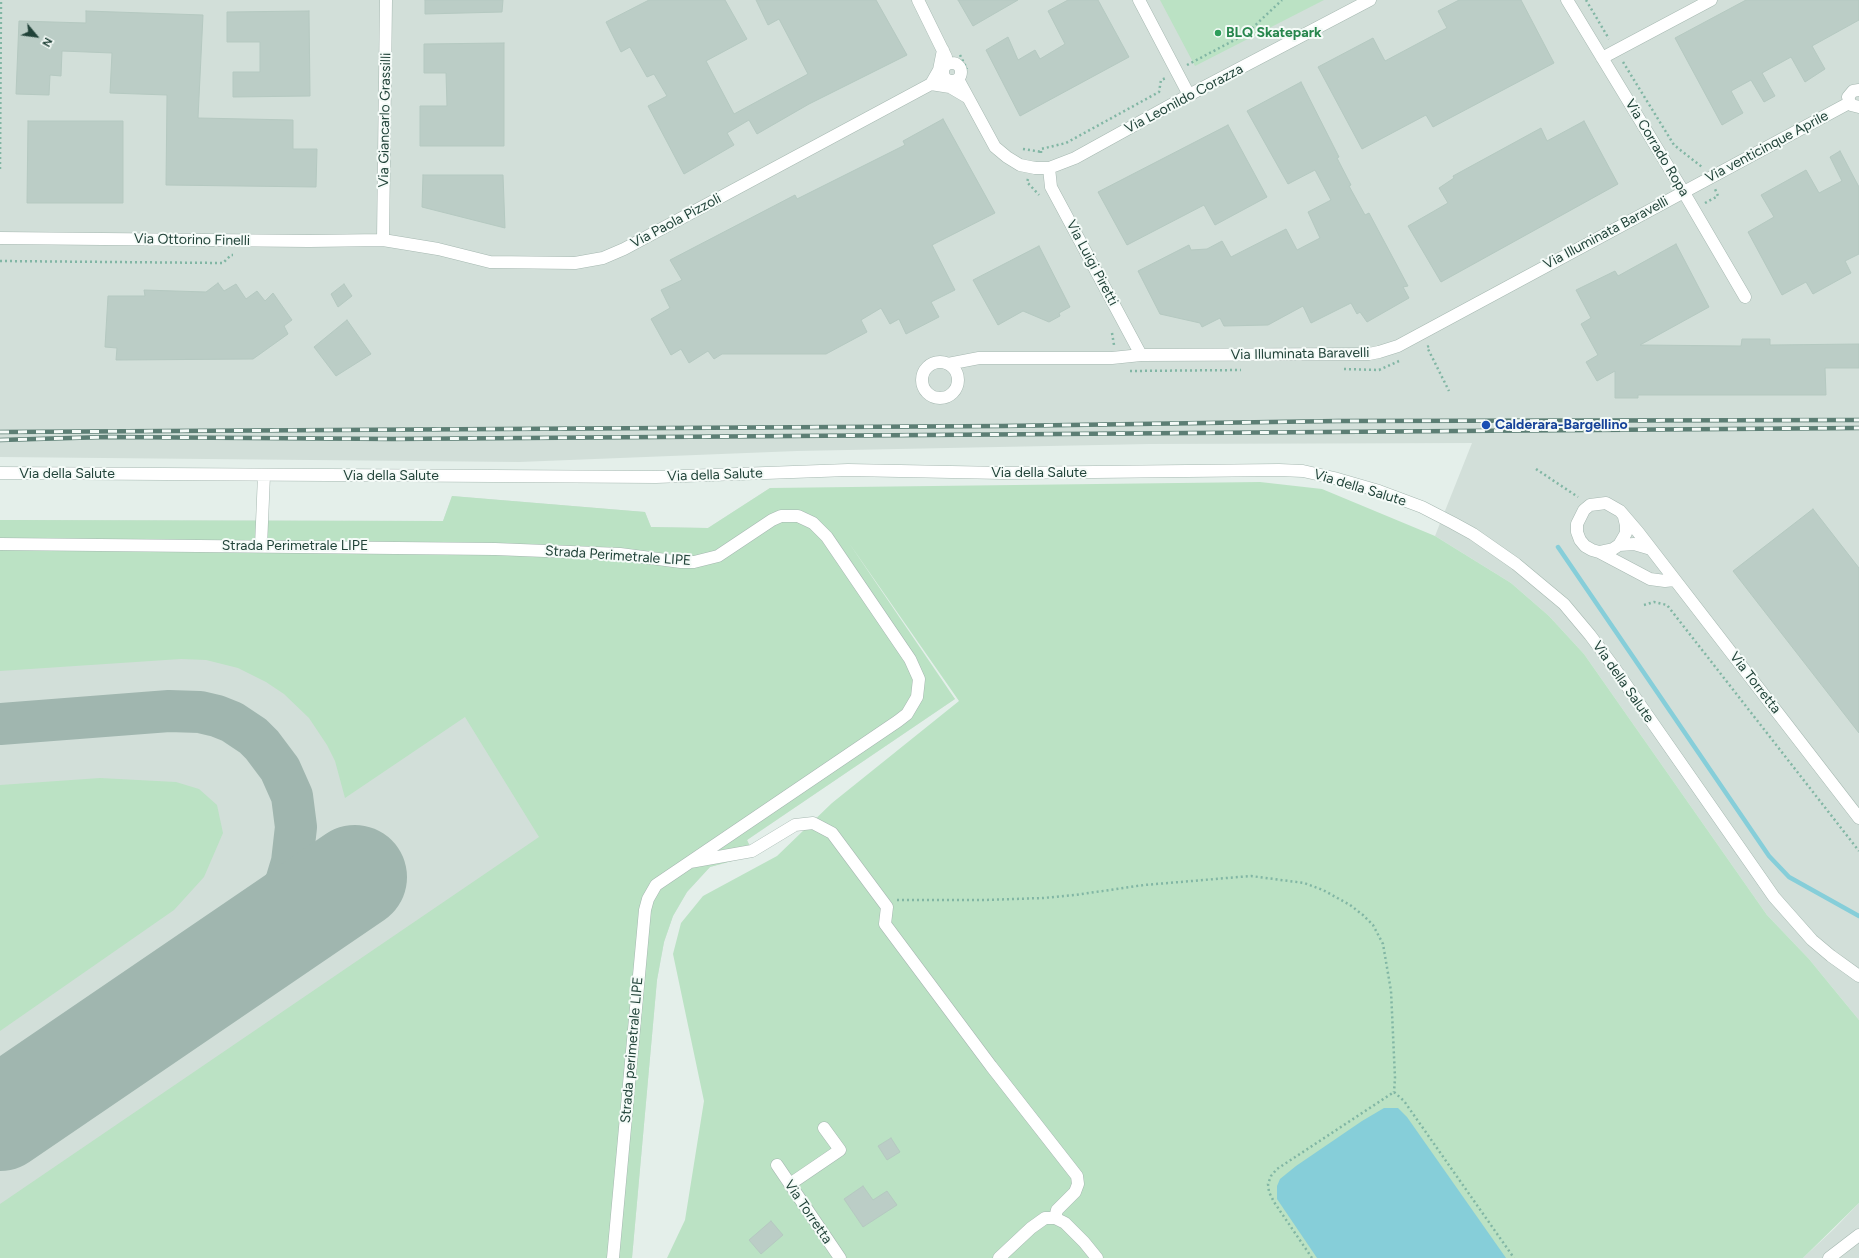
<!DOCTYPE html>
<html>
<head>
<meta charset="utf-8">
<style>
	body { margin:0 }
	#map { position:relative; width:1859px; height:1258px; overflow:hidden; background:#e4efea; font-family:Figtree,sans-serif }
	canvas { display:block }
	.north { position:absolute; left:16px; top:16px; width:40px; height:40px; -webkit-text-stroke:3px #f5fbf8; paint-order:stroke; rotate:119deg; font-size:11px; font-weight:700; line-height:16px; text-align:center; color:#214339 }
	.north::after { content:''; display:block; margin:auto; width:14px; height:18px; background:#214339; clip-path:polygon(50% 0,100% 100%,50% 72%,0 100%) }
</style>
</head>
<body>
<div id="map">
<canvas width="1859" height="1258"></canvas>
<div class="north">N</div>
</div>
<script>
const g = document.querySelector('canvas').getContext('2d');
g.lineJoin = 'round';
function fill(path, color) {
  g.fillStyle = color;
  g.fill(path, 'evenodd');
}
function poly(rows) {
  const path = new Path2D();
  for (const r of rows) {
    if (r.length === 3) {
      path.moveTo(r[0] + r[2], r[1]);
      path.arc(r[0], r[1], r[2], 0, 2 * Math.PI);
      continue;
    }
    path.moveTo(r[0], r[1]);
    for (let i = 2; i < r.length; i += 2) path.lineTo(r[i], r[i + 1]);
  }
  return path;
}
function trace(path, color, width, dash) {
  g.strokeStyle = color;
  g.lineWidth = width;
  g.lineCap = dash ? 'butt' : 'round';
  g.setLineDash(dash || []);
  g.stroke(path);
}
function write(font, color, halo, rows, align = 'center') {
  g.font = font + ' Figtree,sans-serif';
  g.lineWidth = 4;
  g.setLineDash([]);
  g.textBaseline = 'middle';
  g.strokeStyle = halo;
  g.fillStyle = color;
  for (const [text, x, y, turn = 0] of rows) {
    g.save();
    g.translate(x, y);
    g.rotate((+turn || 0) * Math.PI / 180);
    g.textAlign = isNaN(turn) ? turn : align;
    if (halo) g.strokeText(text, 0, 0);
    g.fillText(text, 0, 0);
    g.restore();
  }
}
fill(poly([
	[0,0,1859,0,1859,1020,1809,959,1767,915,1584,654,1549,616,1511,583,1435,536,1472,443,1149,444,797,451,519,462,0,457],
	[770,488,955,699,747,840,754,855,710,867,687,892,673,916,664,942,657,980,632,1258,0,1258,0,520,443,521,452,496,645,512,651,527,708,528],
	[1859,1203,1859,1258,1803,1258,1835,1228]
]), '#d2dfd9');
fill(poly([
	[1160,0,1324,0,1195,66],
	[1260,482,1322,489,1435,536,1511,583,1549,616,1584,654,1767,915,1809,959,1859,1020,1859,1203,1803,1258,667,1258,685,1220,704,1101,673,954,681,923,703,896,777,856,832,803,959,701,849,543,955,699,747,840,754,855,710,867,687,892,673,916,664,942,657,980,632,1258,0,1258,0,1204,539,837,465,717,345,798,335,761,327,745,309,718,284,694,266,682,238,668,206,660,181,659,0,671,0,520,443,521,452,496,645,512,651,527,708,528,770,488],
	[100,778,176,782,199,789,217,805,223,833,204,877,174,910,0,1031,0,785]
]), '#bbe2c4');
fill(poly([
	[1384,1108,1398,1108,1407,1117,1506,1258,1317,1258,1277,1199,1277,1186,1280,1179,1296,1166,1362,1121]
]), '#86ced9');
trace(poly([
	[1558,547,1769,856,1789,877,1859,916]
]), '#86ced9', 4.5);
trace(poly([
	[0,724,169,711,200,712,217,716,232,722,253,736,262,745,280,769,292,796,296,827,292,862,286,882,265,920,247,943,221,968]
]), '#a0b6af', 42);
trace(poly([
	[0,1119,355,877]
]), '#a0b6af', 104);
const building = poly([
	[425,0,503,0,502,12,425,14,425,0],
	[649,0,725,0,747,39,706,61,734,114,808,74,779,19,768,25,756,0,876,0,907,55,809,104,757,134,749,120,727,133,734,145,684,174,648,106,667,96,654,74,647,77,630,47,621,52,606,22,649,0],
	[958,0,1018,0,973,26,958,0],
	[1068,0,1098,0,1129,57,1020,116,986,50,1008,37,1018,60,1035,50,1040,59,1065,44,1048,11,1068,0],
	[1459,0,1521,0,1554,63,1433,127,1426,115,1362,149,1318,67,1373,38,1385,61,1447,28,1438,11,1459,0],
	[1746,0,1859,0,1859,20,1812,46,1825,69,1805,82,1791,57,1762,73,1775,96,1764,102,1751,80,1731,91,1743,113,1722,125,1675,38,1746,0],
	[86,11,203,15,198,118,293,120,293,149,317,149,316,187,166,185,167,95,110,93,112,53,62,51,61,76,50,75,49,95,16,94,19,21,86,23,86,11],
	[309,11,310,96,233,97,233,72,260,72,260,42,227,42,227,12,309,11],
	[504,43,504,146,420,146,420,106,447,106,446,73,424,73,424,44,504,43],
	[1301,82,1339,157,1337,158,1351,185,1349,186,1365,215,1369,213,1408,286,1403,287,1409,298,1367,322,1360,312,1357,314,1351,303,1311,323,1303,306,1268,325,1224,326,1220,318,1202,327,1200,323,1160,314,1138,271,1189,245,1191,250,1207,249,1222,241,1231,257,1286,229,1297,250,1320,238,1308,212,1331,200,1315,170,1288,184,1247,111,1301,82],
	[943,119,995,213,932,245,955,290,931,302,939,317,906,334,899,319,890,324,881,308,861,320,867,332,826,354,722,354,714,359,708,351,689,363,681,349,671,355,651,319,670,308,661,290,682,280,670,260,795,195,797,199,905,145,903,141,943,119],
	[28,121,123,121,123,203,27,203,28,121],
	[1584,121,1618,184,1441,282,1408,226,1448,203,1439,188,1454,178,1453,176,1541,128,1547,141,1584,121],
	[1228,125,1267,197,1215,225,1204,205,1127,245,1098,192,1228,125],
	[1840,151,1859,187,1859,254,1845,261,1851,273,1813,294,1806,282,1782,295,1748,232,1774,217,1761,195,1806,170,1819,193,1842,181,1830,157,1840,151],
	[423,175,503,175,505,228,422,207,423,175],
	[1676,244,1709,307,1640,345,1741,346,1742,339,1770,339,1770,345,1859,344,1859,368,1825,368,1826,395,1638,395,1638,398,1615,398,1615,371,1597,381,1586,362,1598,355,1581,324,1591,318,1576,290,1615,271,1618,276,1676,244],
	[1039,246,1070,307,1059,313,1060,316,1049,322,1023,311,998,325,973,280,1039,246],
	[218,283,224,291,236,284,246,299,257,291,265,301,273,293,292,320,284,326,288,334,253,359,116,360,117,348,105,347,108,296,145,296,144,290,206,292,218,283],
	[344,284,352,296,338,307,331,294,344,284],
	[347,320,371,354,336,376,314,347,347,320],
	[1813,509,1859,568,1859,733,1733,571,1813,509],
	[891,1138,900,1152,887,1160,878,1146,891,1138],
	[863,1186,873,1200,887,1191,897,1205,863,1227,844,1199,863,1186],
	[771,1221,783,1235,761,1254,749,1240,771,1221]
]);
fill(building, '#bbcdc6');
trace(building, '#b5c9c1', 1);
const minor = poly([
	[918,0,946,57],
	[1139,0,1189,95],
	[1567,0,1683,191,1745,297],
	[943,50,939,70,931,84,950,87,967,97],
	[1602,58,1711,0],
	[952,72,9],
	[958,79,995,147,1007,157,1020,165,1035,168,1049,168,1075,158,1189,95,1370,0],
	[1859,90,1853,91,1848,97,1851,105,1859,107],
	[1049,168,1051,187,1141,355],
	[0,238,309,241,383,240,438,249,490,262,575,263,603,258,624,249,944,77],
	[383,240,386,0],
	[940,380,18],
	[948,364,979,358,1112,358,1141,355,1369,354,1379,352,1398,346,1849,103],
	[0,473,656,477,848,470,1003,473,1279,470,1303,471,1334,478,1379,491,1422,507,1453,523,1473,534,1516,564,1564,604,1590,635,1613,666,1774,897,1812,940,1831,956,1859,976],
	[1624,517,1626,525,1626,533,1619,545,1613,549,1599,552,1592,550,1585,546,1580,540,1577,532,1577,524,1584,510,1590,505,1606,503,1620,511,1638,532,1859,818],
	[0,544,495,549,620,554,681,562,694,562,718,556,772,520,781,516,798,516,813,523,827,537,910,659,919,679,917,697,907,714,898,721,690,862,752,851,795,825,813,823,832,833,887,907,885,924,991,1066,1077,1176,1078,1184,1075,1192,1057,1210,1055,1218],
	[1619,545,1634,544,1651,549],
	[261,546,264,475],
	[1599,552,1650,579,1665,581,1674,580],
	[777,1165,840,1258],
	[790,1184,840,1150,824,1128],
	[613,1258,645,910,648,899,656,885,690,862],
	[999,1258,1031,1228,1045,1218,1055,1218,1065,1223,1084,1242,1097,1258],
	[1829,1258,1859,1235]
]);
trace(minor, '#a6b8b1', 13);
trace(poly([
	[1586,0,1609,39],
	[960,55,967,69],
	[1623,62,1674,145,1702,167],
	[1187,65,1246,34,1282,0],
	[1023,149,1042,152],
	[1041,153,1041,149,1066,143,1159,92,1161,80,1166,78],
	[0,169,1,0],
	[1028,179,1027,182,1039,195],
	[1705,203,1718,196,1715,189],
	[0,261,223,263,231,255,233,255],
	[1112,333,1114,345],
	[1429,346,1427,347,1449,391],
	[1344,369,1379,370,1399,361],
	[1130,371,1241,370],
	[1536,469,1578,497],
	[1644,605,1654,602,1667,605,1859,851],
	[897,900,984,900,1043,898,1075,895,1144,885,1251,876,1304,883,1323,890,1350,905,1363,915,1373,925,1383,944,1391,991,1395,1078,1394,1092],
	[1394,1092,1404,1101,1514,1258],
	[1312,1258,1274,1202,1269,1192,1268,1184,1271,1176,1277,1169,1394,1092]
]), '#81b6a4', 2.5, [2, 3]);
trace(minor, '#fff', 12);
const rail = poly([
	[0,432,1003,426,1338,421,1859,420],
	[0,440,106,437,392,439,1859,428]
]);
trace(rail, '#5c7e74', 4.5);
trace(rail, '#f5fbf8', 3, [9]);
for (const [x, y, r, color] of [
	[1218,33,4,"#2e9e5b"],
	[1486,425,5,"#1a4fb4"]
]) {
  const dot = new Path2D();
  dot.arc(x, y, r, 0, 2 * Math.PI);
  g.fillStyle = color;
  g.fill(dot);
  trace(dot, '#f5fbf8', 1.5);
}
write('bold 14px', '#27864d', '#f5fbf8', [
	["BLQ Skatepark",1226,33]
], 'left');
write('14px', '#214339', '#f5fbf8', [
	["Via Leonildo Corazza",1184,99,-28],
	["Via Giancarlo Grassilli",385,120,-89],
	["Via venticinque Aprile",1767,147,-28],
	["Via Corrado Ropa",1657,148,59],
	["Via Paola Pizzoli",676,221,-28],
	["Via Illuminata Baravelli",1606,233,-28],
	["Via Ottorino Finelli",192,240,1],
	["Via Luigi Piretti",1092,263,62],
	["Via Illuminata Baravelli",1300,354,-1],
	["Via della Salute",1039,473],
	["Via della Salute",67,474],
	["Via della Salute",715,475,-2],
	["Via della Salute",391,476],
	["Via della Salute",1360,488,17],
	["Strada Perimetrale LIPE",295,546],
	["Strada Perimetrale LIPE",618,556,4],
	["Via della Salute",1623,682,55],
	["Via Torretta",1755,683,52],
	["Strada perimetrale LIPE",632,1050,-85],
	["Via Torretta",808,1212,56]
]);
write('bold 14px', '#164399', '#f5fbf8', [
	["Calderara-Bargellino",1495,425]
], 'left');
</script>
</body>
</html>
